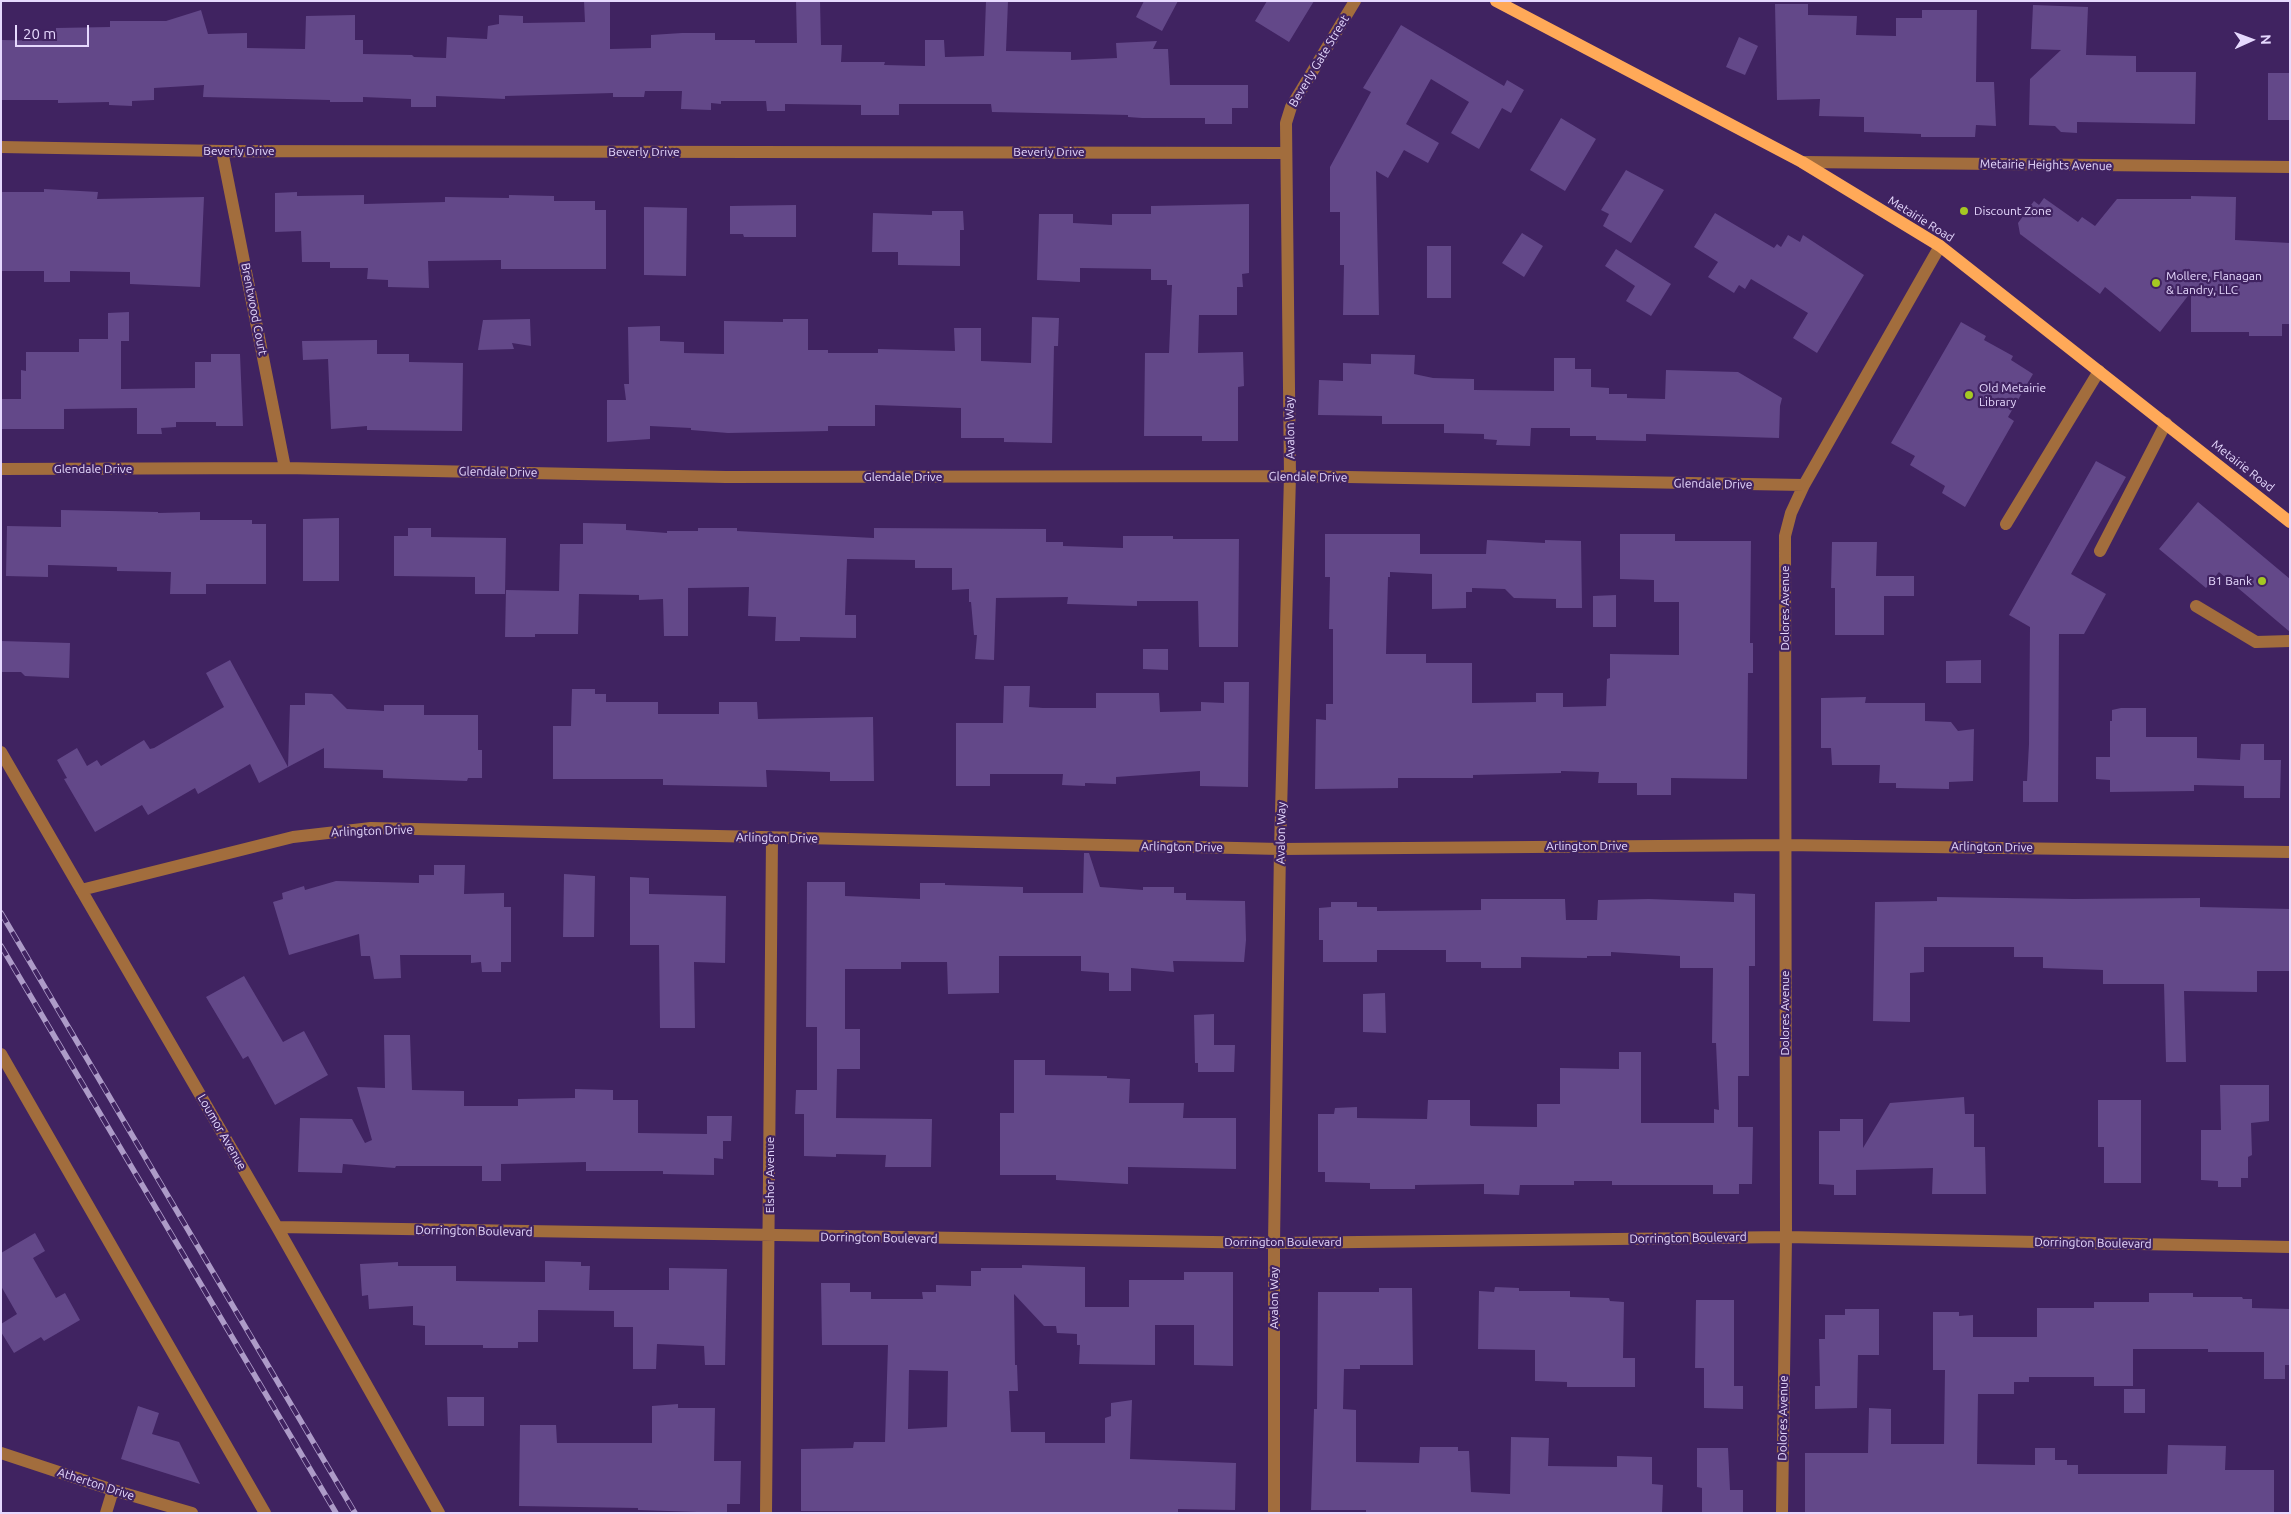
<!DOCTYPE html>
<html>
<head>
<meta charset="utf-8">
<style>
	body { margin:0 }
	#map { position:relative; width:2291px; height:1514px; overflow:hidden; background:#402361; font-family:Ubuntu,sans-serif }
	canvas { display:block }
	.frame { position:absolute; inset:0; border:2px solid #e6d9fe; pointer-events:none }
	.north { position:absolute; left:2226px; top:15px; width:50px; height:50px; -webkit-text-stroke:4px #402361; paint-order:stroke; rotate:88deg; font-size:14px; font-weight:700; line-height:20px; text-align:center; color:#e6d9fe }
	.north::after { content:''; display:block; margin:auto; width:18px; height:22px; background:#e6d9fe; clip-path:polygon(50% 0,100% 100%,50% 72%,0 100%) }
	.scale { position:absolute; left:15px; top:25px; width:74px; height:22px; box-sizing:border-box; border:2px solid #e6d9fe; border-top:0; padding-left:6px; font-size:15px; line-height:18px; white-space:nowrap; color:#e6d9fe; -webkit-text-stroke:4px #402361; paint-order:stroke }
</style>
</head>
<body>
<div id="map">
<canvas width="2291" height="1514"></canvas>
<div class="frame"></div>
<div class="north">N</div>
<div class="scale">20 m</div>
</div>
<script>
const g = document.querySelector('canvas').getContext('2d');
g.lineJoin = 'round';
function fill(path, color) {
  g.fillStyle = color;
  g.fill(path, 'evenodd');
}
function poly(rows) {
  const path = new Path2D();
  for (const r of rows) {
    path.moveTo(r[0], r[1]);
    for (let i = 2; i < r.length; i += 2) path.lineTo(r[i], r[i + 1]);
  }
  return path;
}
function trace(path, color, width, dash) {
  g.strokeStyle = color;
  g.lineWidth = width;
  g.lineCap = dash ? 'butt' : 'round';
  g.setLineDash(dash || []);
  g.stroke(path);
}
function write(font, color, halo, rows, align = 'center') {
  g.font = font + ' Ubuntu,sans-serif';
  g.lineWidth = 4.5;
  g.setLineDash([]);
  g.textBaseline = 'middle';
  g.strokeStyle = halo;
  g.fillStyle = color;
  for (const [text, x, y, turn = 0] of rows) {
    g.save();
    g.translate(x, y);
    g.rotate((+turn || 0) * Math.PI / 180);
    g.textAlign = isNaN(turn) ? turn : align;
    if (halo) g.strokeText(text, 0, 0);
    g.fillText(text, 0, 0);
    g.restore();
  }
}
fill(poly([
	[584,1,610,1,610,49,651,48,651,35,682,33,715,33,715,40,755,40,755,43,797,43,796,1,820,1,821,45,842,45,841,62,885,62,884,65,925,66,925,40,944,40,945,57,984,56,986,1,1008,1,1006,51,1071,52,1071,60,1117,58,1116,43,1157,41,1153,49,1168,49,1170,85,1248,85,1248,108,1232,108,1232,124,1205,124,1205,118,1142,118,1128,117,1128,115,992,112,991,104,899,104,899,115,861,115,861,105,785,104,785,111,767,111,766,101,721,101,721,104,711,103,711,110,681,109,682,91,645,91,644,97,613,97,613,93,505,96,505,99,436,96,436,107,411,107,411,99,363,97,363,102,330,102,330,100,203,97,204,85,154,88,154,100,132,101,132,106,109,105,109,102,58,103,58,100,1,100,1,40,56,41,56,28,110,27,110,21,166,21,201,10,208,34,247,33,247,48,305,49,306,16,355,15,355,40,363,40,363,54,412,55,414,57,446,58,447,37,487,39,488,26,499,24,499,15,523,16,523,23,585,22],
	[1144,1,1178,1,1162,31,1136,17],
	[1267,1,1314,1,1289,42,1255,21],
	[1775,4,1808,4,1808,15,1857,16,1856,35,1896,36,1896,18,1922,18,1922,10,1977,10,1976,82,1994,82,1996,126,1976,125,1975,137,1921,137,1921,134,1864,132,1864,117,1819,116,1820,99,1777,100],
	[2033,5,2088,7,2086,55,2136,56,2136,72,2196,72,2195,124,2077,122,2077,133,2061,132,2055,126,2029,125,2030,79,2061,50,2031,49],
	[1401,25,1504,86,1507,80,1524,90,1511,113,1502,108,1479,149,1451,133,1469,102,1431,79,1406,124,1439,143,1428,163,1404,150,1388,178,1376,171,1379,315,1343,315,1344,265,1340,265,1340,212,1330,212,1330,167,1371,92,1363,88],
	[1739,37,1758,46,1745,75,1726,67],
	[2268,73,2290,73,2290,120,2268,120],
	[1561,118,1596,139,1565,191,1530,170],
	[1626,170,1664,190,1631,243,1603,226,1609,214,1601,210],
	[44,189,98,192,97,199,204,197,200,287,130,284,130,272,70,271,70,282,44,282,44,271,1,271,2,192,44,192],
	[297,192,297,196,364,195,364,204,445,202,445,197,509,198,509,195,554,196,554,201,595,201,595,210,606,210,606,269,501,269,501,260,428,261,429,288,388,287,388,280,367,279,368,268,330,268,330,262,302,262,301,231,275,232,275,193],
	[2191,196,2236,197,2235,240,2290,243,2290,324,2282,324,2282,336,2249,336,2249,332,2191,332,2191,292,2160,332,2105,287,2100,294,2020,234,2018,223,2034,201,2039,205,2044,198,2078,222,2082,217,2095,226,2117,199,2191,199],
	[1249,204,1249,273,1242,274,1243,287,1237,287,1237,315,1199,315,1198,353,1243,352,1244,386,1238,387,1238,441,1202,441,1202,436,1144,436,1145,353,1169,353,1172,285,1167,285,1167,280,1151,280,1151,269,1080,268,1080,282,1037,280,1039,214,1073,214,1073,223,1112,225,1112,214,1151,214,1151,206],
	[796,205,796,237,744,237,743,234,730,234,730,206],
	[644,207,687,208,686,276,644,275],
	[932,211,963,211,964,230,960,230,960,266,898,265,898,252,872,252,873,213,932,215],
	[1715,213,1774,248,1777,244,1781,247,1788,235,1800,242,1803,235,1864,275,1817,353,1793,338,1808,313,1751,279,1745,289,1739,285,1734,293,1708,277,1718,262,1694,247],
	[1522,233,1543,246,1524,277,1502,263],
	[1427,246,1451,246,1451,298,1427,298],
	[1616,249,1671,284,1651,316,1626,301,1635,286,1605,266],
	[129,312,129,341,121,341,121,389,195,388,195,362,211,362,211,354,240,354,243,426,216,426,216,422,176,422,176,427,161,428,162,434,137,434,137,408,64,409,64,429,1,429,1,399,21,399,21,370,26,371,26,352,79,352,79,339,108,339,108,313],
	[1032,317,1059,318,1058,346,1054,346,1052,443,1004,442,1004,438,961,438,961,408,875,405,875,426,828,426,828,431,728,433,691,430,691,428,650,426,650,439,607,442,607,400,626,400,624,384,629,384,628,327,660,326,660,341,684,342,684,353,724,354,724,321,783,322,783,319,808,319,808,350,828,350,828,353,878,353,878,349,955,351,954,328,981,328,981,361,1031,363],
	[530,319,531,346,512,343,514,349,478,350,483,320],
	[1961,322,1986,336,1984,340,2013,356,2011,360,2033,374,2008,417,2014,421,1965,507,1942,493,1945,486,1910,465,1915,456,1891,443],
	[377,340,377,354,409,354,409,362,463,363,462,431,367,430,367,426,331,429,328,359,303,360,302,341],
	[1371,354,1415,355,1414,374,1433,378,1474,379,1474,390,1554,391,1554,358,1575,358,1575,369,1591,369,1591,387,1609,388,1609,394,1627,394,1627,398,1665,399,1666,370,1738,372,1782,398,1780,406,1779,438,1646,434,1646,441,1596,440,1596,436,1570,436,1570,428,1531,428,1530,446,1496,445,1497,440,1484,439,1484,434,1444,433,1444,424,1382,424,1382,416,1318,415,1319,380,1343,381,1343,363,1371,364],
	[2096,461,2126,477,2071,574,2106,594,2084,634,2059,634,2058,802,2023,802,2023,781,2027,781,2029,744,2030,627,2009,615],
	[2198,502,2290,579,2290,632,2219,572,2206,588,2159,549],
	[61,510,158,512,158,513,200,512,200,520,252,520,252,524,266,524,266,584,206,584,206,594,170,594,171,572,117,571,117,567,48,565,48,577,6,576,7,526,61,527],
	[339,518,339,581,303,581,303,519],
	[583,523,626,524,626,530,667,533,667,531,698,531,698,528,737,528,737,531,874,538,874,528,1046,529,1046,542,1063,542,1063,546,1123,548,1123,536,1173,536,1173,539,1239,539,1238,647,1199,647,1198,601,1137,601,1137,606,1067,604,1068,597,996,598,994,660,975,659,977,635,974,635,971,602,969,602,969,589,952,590,952,568,915,568,915,560,847,559,845,615,856,615,856,638,800,637,800,641,775,641,776,617,748,616,749,587,688,588,688,636,664,636,663,599,639,600,639,595,579,594,578,634,535,634,535,637,505,637,506,590,559,591,560,544,583,544],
	[408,528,431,528,431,537,506,538,505,594,475,594,475,577,394,576,394,536,408,536],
	[1325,534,1420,534,1420,554,1486,554,1487,540,1545,543,1545,540,1581,541,1582,608,1556,608,1556,599,1514,598,1505,589,1472,588,1472,592,1466,592,1466,608,1432,609,1432,574,1390,572,1390,577,1388,577,1386,654,1426,654,1426,663,1472,663,1472,703,1536,702,1536,693,1563,693,1563,707,1606,706,1607,679,1610,678,1610,654,1679,655,1679,602,1654,602,1654,580,1620,579,1620,534,1675,534,1675,541,1751,541,1750,643,1753,643,1753,673,1748,673,1747,779,1671,778,1671,795,1637,795,1637,783,1598,783,1599,772,1561,771,1561,773,1473,775,1473,778,1398,778,1398,788,1315,789,1316,719,1326,720,1326,704,1333,704,1333,629,1329,629,1330,577,1325,577],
	[1832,542,1877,542,1876,576,1914,576,1914,596,1884,596,1884,635,1835,635,1835,588,1831,588],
	[1616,595,1616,627,1593,627,1593,596],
	[1,641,70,643,69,678,25,676,21,672,1,672],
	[1143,649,1168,649,1168,670,1143,669],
	[230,660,288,767,259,783,250,764,198,794,195,788,148,815,142,805,95,832,64,779,67,778,57,760,77,748,87,766,97,760,101,766,144,740,150,749,154,748,224,707,206,673],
	[1981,660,1981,683,1946,683,1946,661],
	[1224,682,1249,682,1248,787,1200,786,1200,771,1116,777,1116,784,1085,783,1085,786,1062,785,1063,774,990,774,990,786,956,786,956,723,1003,723,1004,686,1030,686,1029,707,1043,708,1096,708,1096,693,1159,693,1160,712,1201,711,1201,702,1224,703],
	[572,689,595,689,595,694,606,694,606,702,658,702,658,714,719,714,719,702,757,702,758,719,873,717,874,781,830,781,830,772,766,770,767,787,663,785,663,779,553,779,553,726,571,726],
	[305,693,332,694,347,709,384,711,384,705,424,705,424,715,478,715,478,750,482,750,482,778,468,778,467,781,383,778,383,770,324,768,324,748,288,767,290,705,305,705],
	[1866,697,1865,703,1925,703,1925,721,1951,722,1958,731,1974,729,1973,781,1949,782,1949,789,1896,788,1896,783,1879,783,1880,765,1832,765,1831,748,1821,748,1821,698],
	[2121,708,2146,708,2146,737,2197,737,2197,758,2240,760,2241,744,2264,744,2264,760,2281,760,2280,798,2244,798,2244,786,2194,785,2194,791,2110,792,2110,780,2096,779,2096,757,2110,757,2110,721,2112,721,2112,710],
	[1084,853,1089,853,1100,887,1143,890,1143,887,1174,887,1174,893,1186,893,1186,900,1245,901,1246,940,1244,962,1173,961,1174,972,1131,968,1131,991,1109,991,1109,973,1081,971,1081,956,999,956,999,993,948,994,947,962,901,962,901,969,845,969,845,1029,860,1029,860,1069,837,1069,836,1118,932,1119,931,1167,885,1167,886,1155,836,1154,836,1157,804,1156,804,1114,795,1114,796,1090,817,1090,817,1027,806,1027,807,882,845,882,845,896,920,899,920,883,945,883,945,885,1023,887,1023,893,1083,893],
	[434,865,465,865,464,894,504,893,504,907,511,907,511,962,501,962,501,972,482,972,481,962,471,963,471,955,400,955,401,978,374,979,370,956,361,956,359,934,289,955,273,902,283,899,282,893,304,886,305,890,336,881,419,883,419,875,434,875],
	[564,874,595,876,594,937,563,937],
	[630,877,649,878,649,894,726,896,725,963,694,962,695,1028,660,1028,659,945,630,945],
	[1734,893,1755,894,1755,966,1749,966,1749,1076,1738,1076,1738,1127,1753,1127,1752,1184,1739,1184,1739,1194,1713,1194,1713,1185,1612,1185,1612,1181,1574,1181,1574,1185,1520,1185,1519,1195,1484,1194,1484,1184,1415,1185,1415,1189,1370,1189,1370,1183,1325,1182,1325,1172,1318,1172,1318,1114,1334,1114,1335,1108,1357,1107,1357,1118,1427,1119,1428,1100,1470,1100,1470,1125,1471,1126,1537,1127,1537,1104,1560,1104,1560,1068,1619,1069,1619,1052,1641,1052,1641,1123,1714,1123,1714,1109,1719,1110,1716,1043,1712,1043,1713,968,1680,968,1680,956,1611,952,1611,956,1587,956,1587,958,1521,957,1521,968,1481,968,1481,962,1446,962,1446,950,1377,950,1377,962,1323,962,1323,940,1319,940,1319,908,1331,907,1331,902,1357,902,1357,907,1377,907,1377,911,1481,910,1481,899,1565,899,1566,920,1597,920,1598,900,1649,899,1734,902],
	[1937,897,2074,899,2200,898,2200,907,2290,909,2290,971,2257,971,2257,992,2184,991,2186,1062,2166,1062,2164,984,2103,984,2103,970,2043,968,2043,957,2014,957,2014,947,1924,947,1924,972,1910,973,1910,1022,1873,1021,1875,902,1937,901],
	[244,976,283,1042,304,1031,328,1075,275,1105,248,1056,243,1059,206,997],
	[1385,993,1386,1033,1363,1032,1363,994],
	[1214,1014,1214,1045,1235,1045,1234,1072,1198,1072,1198,1063,1195,1063,1194,1015],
	[384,1035,410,1035,412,1090,464,1091,464,1106,518,1106,518,1099,575,1098,575,1089,613,1090,613,1100,638,1100,638,1133,707,1134,707,1116,732,1116,731,1141,723,1141,723,1159,714,1158,714,1175,663,1174,663,1171,586,1171,586,1162,501,1164,501,1181,482,1181,482,1166,396,1166,395,1168,343,1164,342,1173,298,1172,300,1118,352,1119,365,1143,372,1140,357,1087,385,1088],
	[1014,1060,1045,1060,1045,1075,1107,1076,1107,1078,1130,1079,1129,1103,1184,1103,1183,1118,1236,1118,1236,1169,1128,1167,1128,1184,1056,1180,1056,1175,1000,1175,1000,1113,1014,1113],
	[2220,1085,2269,1085,2269,1121,2251,1123,2252,1155,2248,1157,2248,1178,2241,1178,2241,1187,2218,1187,2218,1181,2201,1180,2201,1130,2221,1130],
	[1964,1097,1965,1114,1974,1114,1974,1147,1985,1147,1986,1194,1932,1194,1933,1168,1856,1170,1856,1195,1834,1195,1834,1185,1819,1184,1819,1131,1840,1131,1840,1119,1863,1119,1863,1148,1890,1103],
	[2098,1100,2141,1100,2141,1183,2104,1183,2104,1147,2098,1147],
	[35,1233,45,1251,33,1258,56,1298,65,1293,80,1320,44,1341,41,1337,14,1353,1,1332,1,1324,17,1314,1,1286,1,1253],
	[545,1261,581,1262,581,1266,590,1266,589,1290,669,1290,669,1268,727,1269,725,1365,705,1365,704,1346,657,1344,656,1369,633,1369,633,1327,614,1327,614,1311,538,1310,538,1342,518,1342,518,1348,483,1348,483,1345,425,1345,425,1326,413,1325,413,1306,369,1309,368,1295,362,1296,360,1264,398,1262,398,1266,456,1266,456,1281,545,1282],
	[1022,1265,1085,1267,1085,1307,1129,1307,1129,1280,1184,1280,1184,1272,1233,1272,1233,1366,1194,1365,1194,1325,1155,1325,1155,1365,1079,1364,1080,1345,1077,1345,1077,1334,1057,1333,1056,1326,1044,1326,1014,1294,1015,1365,1017,1365,1018,1391,1009,1391,1011,1432,1045,1432,1045,1443,1105,1443,1105,1418,1111,1416,1111,1403,1132,1400,1130,1459,1236,1463,1235,1510,1178,1509,1178,1513,801,1511,801,1449,853,1448,854,1442,885,1442,888,1345,822,1345,821,1283,850,1283,850,1292,871,1292,871,1299,923,1299,922,1292,936,1292,936,1285,971,1286,971,1271,981,1271,981,1268,1022,1268],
	[909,1370,948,1371,947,1427,908,1429],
	[1495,1287,1519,1288,1519,1291,1570,1291,1570,1297,1609,1298,1610,1301,1624,1302,1623,1358,1635,1358,1635,1387,1567,1387,1567,1382,1535,1381,1535,1350,1478,1349,1479,1291,1494,1292],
	[1379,1288,1412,1288,1413,1365,1360,1365,1360,1369,1344,1369,1343,1409,1356,1410,1356,1462,1419,1463,1420,1447,1458,1447,1458,1451,1469,1451,1471,1492,1510,1494,1511,1437,1549,1438,1548,1466,1617,1467,1617,1456,1652,1457,1652,1484,1663,1485,1662,1513,1366,1513,1366,1510,1311,1510,1314,1409,1317,1409,1318,1292,1379,1292],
	[2149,1293,2193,1293,2193,1297,2242,1297,2243,1299,2252,1299,2252,1308,2290,1309,2290,1365,2285,1365,2285,1379,2264,1379,2264,1352,2208,1352,2208,1349,2133,1349,2133,1386,2094,1386,2094,1377,2029,1377,2029,1382,2014,1382,2014,1394,1978,1394,1977,1464,2035,1465,2035,1448,2055,1448,2055,1460,2067,1460,2067,1465,2078,1465,2078,1474,2167,1474,2168,1445,2226,1446,2225,1470,2274,1470,2274,1513,1805,1513,1805,1453,1868,1453,1869,1408,1891,1409,1891,1444,1944,1444,1945,1370,1933,1370,1933,1312,1959,1312,1959,1316,1973,1315,1973,1337,2037,1337,2037,1308,2094,1308,2094,1302,2149,1302],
	[1696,1300,1734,1300,1734,1386,1743,1386,1743,1409,1704,1408,1704,1368,1695,1368],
	[1845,1309,1879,1309,1879,1355,1858,1355,1857,1408,1815,1409,1815,1386,1820,1386,1819,1339,1825,1339,1825,1315,1845,1315],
	[2124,1389,2145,1389,2145,1413,2124,1413],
	[447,1397,484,1397,484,1426,448,1426],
	[678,1404,678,1408,715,1408,714,1461,741,1461,740,1504,727,1504,727,1513,638,1510,638,1508,519,1506,520,1425,556,1425,557,1443,652,1443,652,1406],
	[138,1406,159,1413,152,1434,179,1442,200,1484,121,1459],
	[1697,1448,1728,1448,1730,1490,1743,1490,1743,1513,1702,1513,1702,1488,1697,1487]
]), '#634889');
trace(poly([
	[1,147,222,151,1286,153],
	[222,151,285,468],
	[1802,162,2290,167],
	[1,469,285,468,726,477,1290,476,1804,485],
	[2006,524,2099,371],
	[2100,551,2166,423],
	[2196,606,2256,642,2290,641],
	[1,752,277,1227,439,1513],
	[81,890,293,837,371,828,1280,849,1784,845,2290,852],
	[1,1054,265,1513],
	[277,1227,1274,1243,1786,1237,2290,1247],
	[1,1453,113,1490,192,1513],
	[106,1513,113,1490],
	[766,1513,772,838],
	[1274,1513,1274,1243,1280,849,1290,476,1286,123,1291,107,1355,1],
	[1782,1513,1786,1237,1785,536,1791,513,1804,485,1940,246]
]), '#a26d3d', 12);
trace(poly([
	[1496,1,1802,162,1940,246,2290,522]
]), '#ffa958', 12);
const rail = poly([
	[1,913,355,1513],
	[1,946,336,1513]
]);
trace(rail, '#ad9bc8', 5.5);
trace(rail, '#402361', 4, [11]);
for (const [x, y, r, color] of [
	[1964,211,5,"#a5c823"],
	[2156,283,5,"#a5c823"],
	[1969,395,5,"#a5c823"],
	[2262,581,5,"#a5c823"]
]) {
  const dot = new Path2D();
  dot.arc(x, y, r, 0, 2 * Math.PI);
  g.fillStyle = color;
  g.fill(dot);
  trace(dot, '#402361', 2);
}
write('12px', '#e6d9fe', '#402361', [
	["Beverly Gate Street",1319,61,-59],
	["Beverly Drive",239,151],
	["Beverly Drive",644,152],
	["Beverly Drive",1049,152],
	["Metairie Heights Avenue",2046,165,1],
	["Metairie Road",1921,219,32],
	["Brentwood Court",254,309,79],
	["Avalon Way",1290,428,-91],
	["Metairie Road",2243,466,38],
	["Glendale Drive",93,469],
	["Glendale Drive",498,472,1],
	["Glendale Drive",903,477],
	["Glendale Drive",1308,477,1],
	["Glendale Drive",1713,484,1],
	["Dolores Avenue",1785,608,-90],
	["Arlington Drive",372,831,-2],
	["Avalon Way",1281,833,-89],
	["Arlington Drive",777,838,1],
	["Arlington Drive",1587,846],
	["Arlington Drive",1182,847,1],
	["Arlington Drive",1992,847,1],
	["Dolores Avenue",1785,1013,-90],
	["Loumor Avenue",222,1132,60],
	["Elshor Avenue",770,1175,-90],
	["Dorrington Boulevard",474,1231,1],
	["Dorrington Boulevard",879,1238,1],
	["Dorrington Boulevard",1688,1238,-1],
	["Dorrington Boulevard",1283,1242],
	["Dorrington Boulevard",2093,1243,1],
	["Avalon Way",1274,1298,-90],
	["Dolores Avenue",1783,1418,-89],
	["Atherton Drive",96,1484,18]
]);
write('12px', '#e6d9fe', '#402361', [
	["Discount Zone",1974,211],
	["Mollere, Flanagan",2166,276],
	["& Landry, LLC",2166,290],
	["Old Metairie",1979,388],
	["Library",1979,402],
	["B1 Bank",2252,581,"right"]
], 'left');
</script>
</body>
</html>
